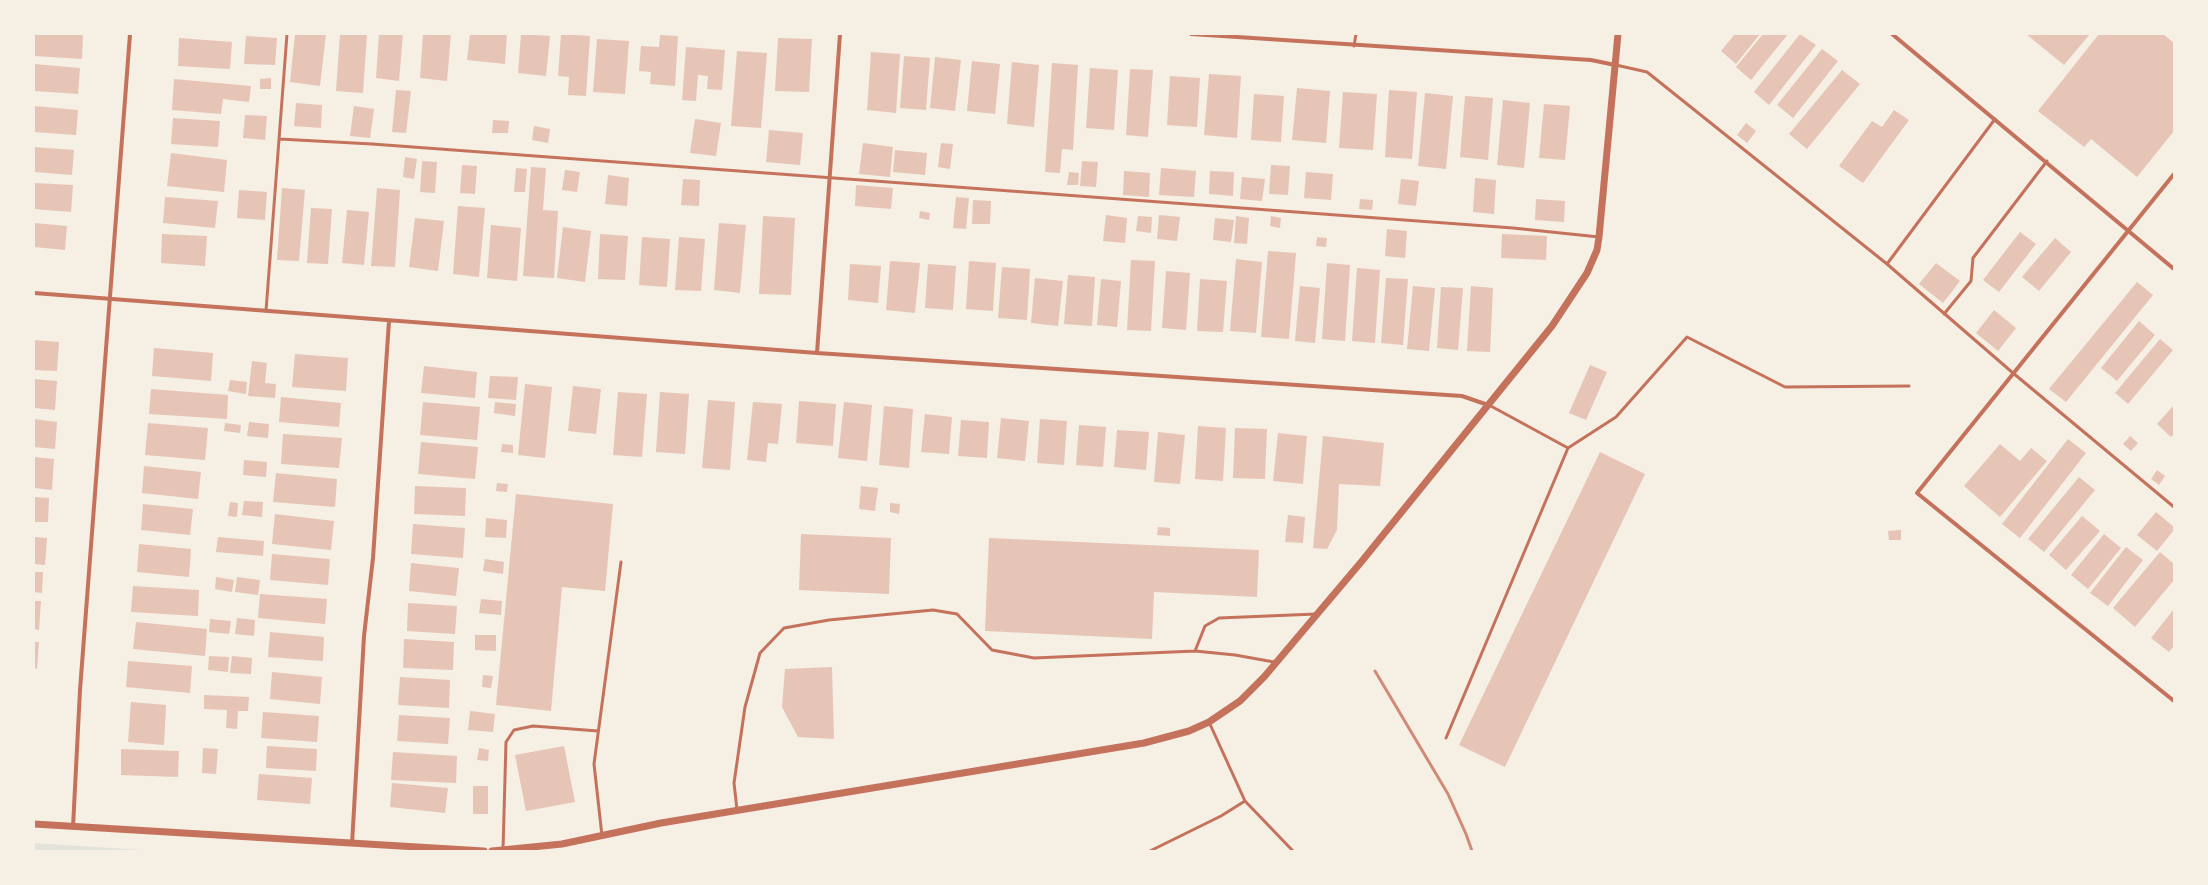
<!DOCTYPE html>
<html>
<head>
<meta charset="utf-8">
<style>
	body { margin:0 }
	#map { position:relative; width:2208px; height:885px; overflow:hidden; background:#f6efe4; font-family:"Libre Baskerville",serif }
	canvas { display:block }
	.frame { position:absolute; inset:0; border:35px solid #f6efe4; pointer-events:none }
</style>
</head>
<body>
<div id="map">
<canvas width="2208" height="885"></canvas>
<div class="frame"></div>
</div>
<script>
const g = document.querySelector('canvas').getContext('2d');
g.lineJoin = 'round';
function fill(path, color) {
  g.fillStyle = color;
  g.fill(path, 'evenodd');
}
function poly(rows) {
  const path = new Path2D();
  for (const r of rows) {
    path.moveTo(r[0], r[1]);
    for (let i = 2; i < r.length; i += 2) path.lineTo(r[i], r[i + 1]);
  }
  return path;
}
function trace(path, color, width, dash) {
  g.strokeStyle = color;
  g.lineWidth = width;
  g.lineCap = dash ? 'butt' : 'round';
  g.setLineDash(dash || []);
  g.stroke(path);
}
fill(poly([
	[34,843,158,851,34,851]
]), '#e2e4dc');
fill(poly([
	[34,34,83,34,82,59,34,56],
	[295,34,326,34,320,86,290,82],
	[340,34,367,34,363,93,336,91],
	[379,34,403,34,399,81,376,78],
	[423,34,451,34,447,81,420,78],
	[470,34,507,34,505,64,467,60],
	[521,34,550,36,546,76,518,73],
	[561,34,590,36,586,96,568,95,569,77,558,76],
	[1735,34,1760,34,1736,64,1721,51],
	[1763,34,1788,34,1751,80,1736,67],
	[1800,34,1816,45,1769,105,1754,92],
	[2026,34,2090,34,2064,65],
	[2099,34,2163,34,2174,43,2174,131,2137,177,2091,139,2084,147,2038,111],
	[660,35,678,36,675,86,650,84,651,72,639,71,641,46,659,47],
	[246,36,277,38,275,65,244,64],
	[179,38,232,42,230,69,178,66],
	[778,38,812,39,809,92,775,91],
	[597,39,629,41,625,94,593,92],
	[686,47,725,50,722,90,707,89,708,76,698,75,696,101,682,100],
	[1822,49,1838,61,1793,118,1777,105],
	[737,51,767,53,761,128,731,126],
	[871,52,900,54,896,113,867,110],
	[904,56,930,58,926,110,900,108],
	[935,57,961,60,955,111,930,108],
	[972,61,1000,64,995,114,967,111],
	[1012,62,1039,65,1034,127,1007,124],
	[1052,63,1078,65,1073,150,1062,149,1060,173,1045,172],
	[34,64,80,68,78,94,34,91],
	[1090,68,1118,70,1114,130,1086,128],
	[1130,69,1153,70,1148,137,1126,135],
	[1842,70,1860,84,1807,149,1789,134],
	[1209,74,1241,76,1237,138,1204,135],
	[1170,76,1200,78,1197,127,1167,125],
	[271,78,271,89,260,89,260,79],
	[174,79,251,86,249,102,223,99,221,114,172,110],
	[1297,88,1330,91,1326,143,1292,140],
	[396,90,411,91,406,133,392,132],
	[1389,90,1417,92,1412,159,1385,157],
	[1343,92,1377,94,1373,150,1339,148],
	[1425,93,1453,96,1446,169,1418,166],
	[1254,94,1284,96,1281,142,1251,140],
	[1465,96,1493,98,1488,160,1460,157],
	[1503,100,1530,103,1524,168,1497,165],
	[296,103,322,105,321,128,294,126],
	[1544,104,1570,106,1565,160,1539,158],
	[34,106,78,110,76,135,34,132],
	[354,106,374,109,370,138,350,136],
	[1894,110,1909,120,1863,183,1839,166,1872,121,1882,127],
	[245,115,267,116,265,140,243,138],
	[173,118,220,121,218,147,171,144],
	[695,119,721,123,716,156,690,153],
	[493,120,509,121,508,133,492,133],
	[1746,123,1756,131,1747,143,1737,135],
	[534,126,550,129,548,143,532,140],
	[769,130,803,133,800,165,766,162],
	[863,143,893,147,890,177,859,174],
	[941,143,953,144,950,169,938,167],
	[34,147,74,150,72,175,34,172],
	[895,150,927,153,925,175,893,172],
	[171,153,227,160,224,192,167,186],
	[405,157,417,159,414,179,403,177],
	[422,161,437,162,435,193,420,192],
	[1082,161,1098,162,1096,187,1080,186],
	[462,165,477,166,475,194,460,193],
	[1271,165,1290,166,1288,195,1269,194],
	[531,167,546,168,543,210,558,211,554,278,523,276],
	[516,168,527,169,525,192,514,192],
	[1161,168,1196,171,1194,197,1159,195],
	[565,170,580,172,577,192,562,190],
	[1124,171,1150,173,1149,197,1123,195],
	[1210,171,1234,172,1233,196,1209,194],
	[1069,172,1079,173,1078,185,1067,185],
	[1306,172,1333,174,1331,200,1304,198],
	[608,175,629,178,627,206,605,204],
	[1242,177,1265,179,1262,201,1240,199],
	[1475,178,1496,180,1494,214,1473,212],
	[683,179,700,180,699,206,681,205],
	[1401,179,1419,181,1416,206,1398,204],
	[34,183,73,185,71,212,34,209],
	[856,185,893,188,891,209,855,206],
	[282,188,305,190,299,261,277,260],
	[377,188,400,190,395,267,371,266],
	[239,190,267,192,265,220,237,218],
	[165,197,218,201,215,228,163,223],
	[956,197,969,198,966,229,953,228],
	[1360,199,1373,200,1372,210,1359,209],
	[1536,199,1565,201,1564,222,1535,220],
	[973,200,991,201,990,224,972,224],
	[458,206,485,208,479,277,453,274],
	[311,208,332,209,328,264,307,263],
	[347,210,369,212,364,265,342,263],
	[920,211,930,213,929,220,919,218],
	[1106,215,1127,218,1125,243,1103,241],
	[1159,215,1180,217,1177,241,1157,239],
	[763,216,795,218,791,295,759,294],
	[1138,216,1152,217,1151,233,1136,231],
	[1236,216,1249,218,1247,244,1234,243],
	[1271,216,1281,218,1280,228,1270,226],
	[415,218,444,221,438,271,409,267],
	[1215,218,1234,220,1231,242,1213,240],
	[34,223,67,226,65,250,34,247],
	[719,223,746,225,740,293,714,290],
	[491,225,521,228,517,281,487,278],
	[563,227,591,231,585,282,557,278],
	[1387,229,1407,231,1405,258,1385,256],
	[2020,232,2036,244,1999,292,1983,280],
	[162,234,207,236,205,266,161,263],
	[600,234,628,236,625,280,598,279],
	[1502,234,1547,236,1546,260,1501,258],
	[642,237,670,239,667,287,639,285],
	[679,237,705,239,701,291,675,290],
	[1317,237,1327,238,1326,247,1316,246],
	[2055,238,2071,252,2039,291,2022,277],
	[1268,251,1296,253,1289,339,1261,337],
	[1236,259,1262,262,1256,333,1230,331],
	[1131,260,1155,261,1151,331,1127,330],
	[890,261,920,263,915,313,886,310],
	[969,261,996,263,993,311,966,309],
	[1327,263,1350,265,1345,341,1322,339],
	[1936,263,1960,281,1943,303,1919,284],
	[850,264,881,266,878,303,848,300],
	[928,264,956,266,953,310,925,308],
	[1002,267,1030,269,1027,320,998,318],
	[1357,268,1380,270,1375,343,1352,341],
	[1166,271,1190,273,1186,330,1162,328],
	[1068,275,1095,277,1092,326,1064,324],
	[1035,278,1063,281,1058,326,1031,323],
	[1386,278,1408,279,1403,345,1381,343],
	[1101,279,1121,281,1117,327,1097,325],
	[1200,279,1227,281,1223,332,1197,331],
	[2137,282,2153,295,2066,402,2049,389],
	[1300,286,1320,288,1315,343,1295,341],
	[1413,286,1435,288,1429,351,1407,349],
	[1471,286,1493,288,1490,352,1467,351],
	[1441,287,1463,288,1458,350,1437,348],
	[1994,310,2016,328,1998,351,1976,333],
	[2139,321,2155,335,2117,381,2101,368],
	[2160,339,2173,350,2128,404,2115,393],
	[34,340,59,342,57,371,34,370],
	[154,348,213,353,211,381,152,376],
	[295,354,348,358,346,391,292,387],
	[252,361,267,363,265,383,276,384,275,398,248,396],
	[1590,365,1607,372,1586,420,1569,413],
	[424,366,477,372,475,398,421,393],
	[490,376,518,377,516,400,488,398],
	[34,379,57,381,55,410,34,408],
	[230,380,247,382,246,394,228,391],
	[525,384,552,387,545,458,518,455],
	[573,386,601,389,596,434,568,431],
	[151,389,228,395,227,419,149,414],
	[618,392,647,394,642,457,613,455],
	[660,392,689,394,685,454,656,452],
	[281,397,341,403,339,427,279,422],
	[708,400,735,402,730,470,702,468],
	[799,401,836,404,833,446,796,443],
	[423,402,480,407,477,440,420,435],
	[495,402,516,404,515,416,494,413],
	[753,402,782,404,778,444,768,443,766,462,747,460],
	[844,402,872,405,867,461,838,458],
	[2174,405,2174,434,2171,437,2157,424],
	[884,406,913,409,909,468,879,465],
	[925,414,952,417,949,454,921,452],
	[1001,418,1029,421,1025,461,997,458],
	[34,419,57,422,55,449,34,447],
	[1040,419,1067,421,1064,465,1037,463],
	[961,420,989,422,987,458,958,456],
	[249,422,269,424,268,438,247,436],
	[148,423,208,428,205,460,145,455],
	[225,423,241,425,240,433,224,431],
	[1079,425,1106,427,1103,467,1076,465],
	[1198,426,1226,428,1223,481,1195,479],
	[1235,428,1267,429,1265,479,1233,478],
	[1117,430,1149,432,1146,470,1114,467],
	[1158,432,1185,435,1180,484,1154,482],
	[1278,433,1307,436,1303,484,1273,481],
	[283,434,342,438,339,468,281,464],
	[1323,436,1384,443,1380,486,1339,484,1337,530,1327,549,1313,548],
	[2130,436,2138,443,2131,451,2123,444],
	[2068,439,2086,453,2020,538,2002,524],
	[421,442,478,447,475,479,418,474],
	[502,444,513,445,513,453,501,452],
	[2000,444,2020,461,2031,448,2047,461,2000,517,1964,486],
	[1600,452,1645,474,1505,767,1459,745],
	[34,457,54,459,52,490,34,488],
	[244,460,267,462,266,477,243,475],
	[144,466,201,472,198,499,142,493],
	[2157,470,2165,476,2159,485,2151,479],
	[276,473,337,479,335,507,273,502],
	[2079,477,2095,490,2044,552,2028,539],
	[497,483,508,484,507,492,496,491],
	[415,486,466,488,465,516,414,514],
	[861,486,878,488,875,511,859,509],
	[516,494,613,504,605,591,562,587,551,711,496,705],
	[34,497,49,498,48,522,34,522],
	[244,501,263,502,262,517,242,515],
	[230,502,238,503,237,517,228,516],
	[890,503,900,504,899,514,890,512],
	[143,504,193,509,190,535,141,530],
	[2156,512,2174,527,2174,530,2157,551,2137,535],
	[275,514,334,521,331,550,272,544],
	[1288,515,1305,517,1303,543,1285,542],
	[2082,516,2100,531,2066,570,2049,555],
	[486,518,507,520,506,538,485,537],
	[413,524,465,528,463,558,411,554],
	[1158,527,1170,528,1170,536,1157,535],
	[1901,530,1901,540,1889,540,1888,531],
	[801,534,891,538,889,594,799,590],
	[2104,534,2121,548,2088,589,2071,575],
	[34,537,47,538,45,565,34,564],
	[218,537,264,541,263,556,216,552],
	[989,538,1259,550,1257,597,1154,592,1152,639,985,631],
	[139,544,191,549,189,577,137,572],
	[2126,547,2143,560,2108,606,2090,593],
	[2160,552,2174,564,2174,580,2135,627,2113,608],
	[272,554,330,559,328,585,270,580],
	[485,559,504,562,503,574,483,571],
	[411,563,459,568,456,596,409,591],
	[34,572,43,572,42,593,34,592],
	[216,577,234,580,232,592,215,589],
	[237,577,260,580,258,595,235,592],
	[133,586,199,590,198,616,131,612],
	[260,594,327,599,325,624,258,618],
	[481,599,502,601,501,615,479,613],
	[34,601,41,601,39,630,34,629],
	[408,603,457,606,455,634,407,631],
	[2174,609,2174,646,2169,652,2151,638],
	[237,618,255,620,254,636,235,634],
	[210,619,231,621,229,634,209,632],
	[136,622,207,629,205,656,133,649],
	[270,632,324,637,323,661,268,657],
	[475,635,496,635,496,651,475,650],
	[404,639,454,642,453,670,403,668],
	[34,642,39,642,37,669,34,668],
	[209,656,229,657,228,672,208,670],
	[232,656,252,658,251,674,230,673],
	[128,661,192,666,190,693,126,687],
	[832,667,834,739,798,737,782,707,785,669],
	[272,672,322,677,320,704,270,699],
	[483,675,493,676,491,688,482,687],
	[400,677,450,680,449,708,398,705],
	[204,695,249,697,248,711,238,711,237,729,226,728,227,710,204,709],
	[131,702,166,705,164,745,128,742],
	[470,711,495,714,493,732,468,730],
	[263,712,319,716,317,742,261,738],
	[399,715,450,718,448,744,397,741],
	[267,746,317,749,316,771,266,768],
	[564,746,575,802,526,811,515,755],
	[203,748,218,749,216,774,202,773],
	[479,748,489,750,488,761,477,760],
	[121,749,179,751,178,777,121,775],
	[393,752,457,756,456,783,391,780],
	[259,774,312,778,310,804,257,800],
	[392,783,448,788,445,813,390,807],
	[473,786,488,786,488,814,473,814]
]), '#e6c5b7');
trace(poly([
	[1354,46,1356,34],
	[1616,65,1647,72,1887,264,2013,373,2174,507],
	[279,139,372,144,1513,228,1599,237],
	[1887,264,1995,119],
	[266,311,287,34],
	[1944,314,1971,281,1973,258,2047,161],
	[1489,405,1568,448],
	[1195,651,1205,626,1219,618,1316,614],
	[1209,722,1245,801,1293,851],
	[1446,738,1568,448,1616,417,1687,337,1785,387,1909,386],
	[737,810,734,783,745,707,760,653,784,628,829,620,933,610,957,614,992,650,1034,658,1195,651,1235,655,1274,662],
	[602,836,594,764,621,562],
	[503,850,506,742,514,730,533,726,598,731],
	[1150,851,1221,816,1245,801]
]), '#c5725c', 3);
trace(poly([
	[1191,34,1591,60,1615,65],
	[1892,34,2174,269],
	[2174,174,1917,493,2174,701],
	[34,293,817,353,1462,396,1488,405],
	[817,353,840,34],
	[73,827,80,690,130,34],
	[352,844,364,636,373,558,389,321]
]), '#c5725c', 4);
trace(poly([
	[34,824,484,851],
	[492,851,562,844,661,823,1144,743,1189,731,1209,722,1240,701,1264,677,1362,561,1552,326,1587,273,1597,250,1599,237,1618,34]
]), '#c5725c', 7);
trace(poly([
	[1375,671,1448,794,1466,834,1472,851]
]), '#cf8b77', 3);
</script>
</body>
</html>
